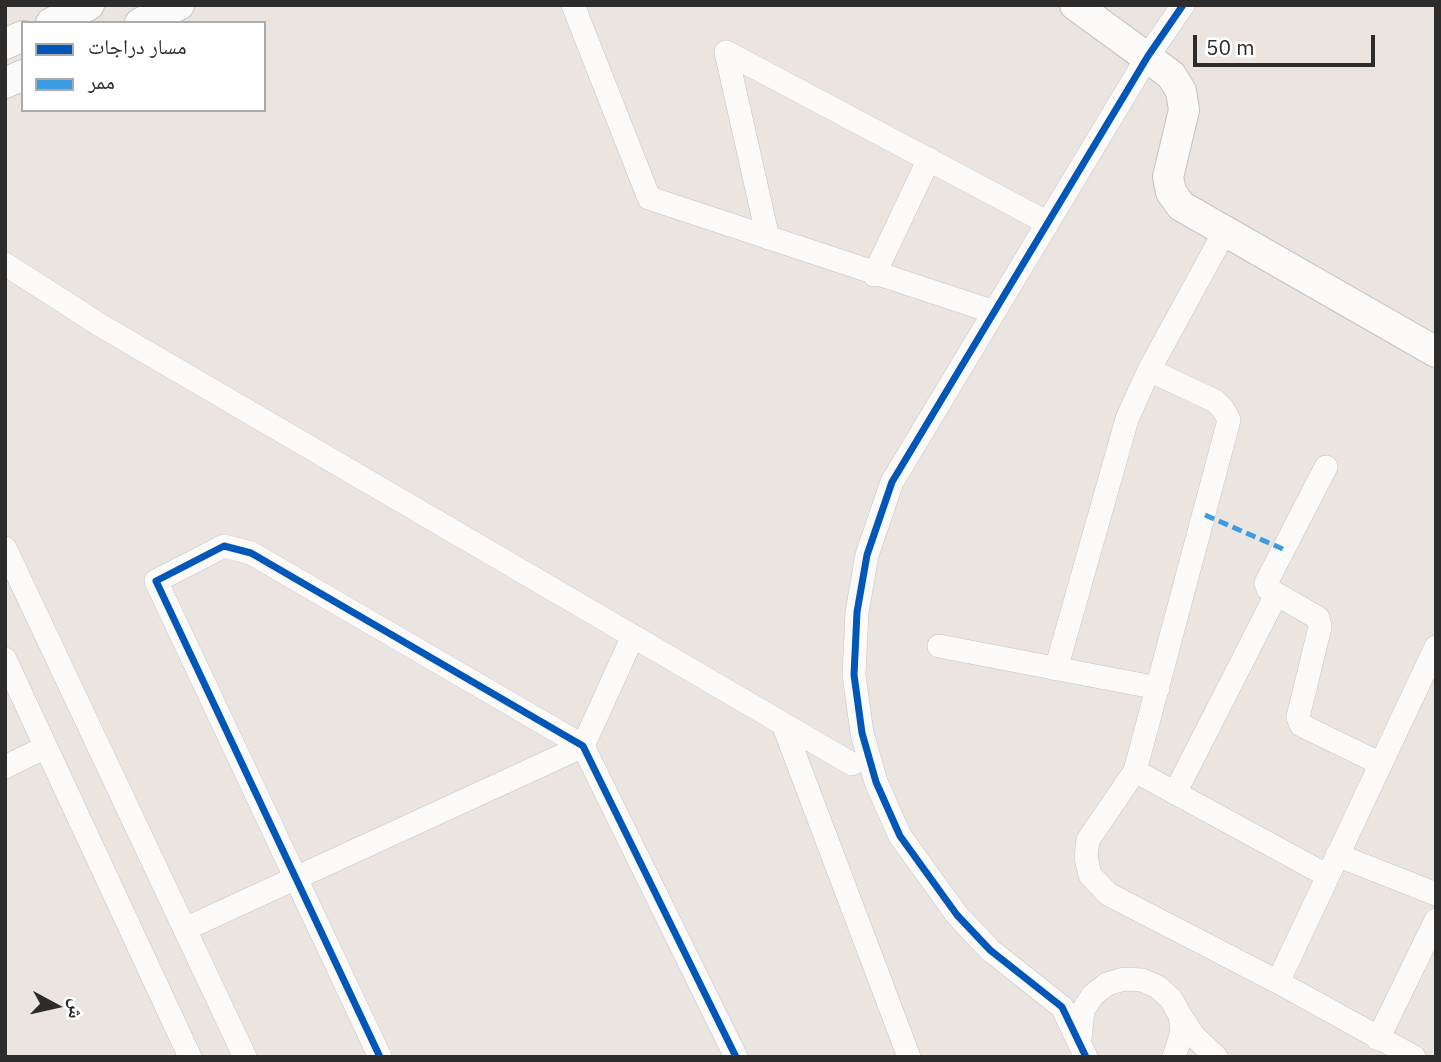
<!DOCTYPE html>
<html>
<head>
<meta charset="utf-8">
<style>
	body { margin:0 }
	#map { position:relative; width:1441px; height:1062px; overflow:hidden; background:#eae5e1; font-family:"IBM Plex Sans","Noto Naskh Arabic",sans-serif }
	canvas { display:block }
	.frame { position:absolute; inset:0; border:7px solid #2c2c2c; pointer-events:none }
	.legend { position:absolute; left:21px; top:21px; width:245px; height:91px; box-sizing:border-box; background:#fff; border:2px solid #ababab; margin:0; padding:9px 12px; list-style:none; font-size:21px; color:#2c2c2c }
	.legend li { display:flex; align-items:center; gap:14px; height:35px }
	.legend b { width:35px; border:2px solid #ababab }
	.north { position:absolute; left:21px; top:971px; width:70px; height:70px; -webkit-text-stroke:5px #fff; paint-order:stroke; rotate:98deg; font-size:19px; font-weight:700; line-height:28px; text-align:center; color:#2c2c2c }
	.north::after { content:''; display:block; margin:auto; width:24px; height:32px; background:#2c2c2c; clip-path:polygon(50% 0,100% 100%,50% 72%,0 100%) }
	.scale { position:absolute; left:1193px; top:35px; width:182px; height:32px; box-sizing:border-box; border:4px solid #2c2c2c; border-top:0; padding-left:9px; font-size:21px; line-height:24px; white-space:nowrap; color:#2c2c2c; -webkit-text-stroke:5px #fff; paint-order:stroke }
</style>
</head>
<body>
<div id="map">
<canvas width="1441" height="1062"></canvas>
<div class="frame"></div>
<ul class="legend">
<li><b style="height:9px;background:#0057b8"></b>مسار دراجات</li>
<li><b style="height:9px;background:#3d9ce1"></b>ممر</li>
</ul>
<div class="north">ش</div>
<div class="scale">50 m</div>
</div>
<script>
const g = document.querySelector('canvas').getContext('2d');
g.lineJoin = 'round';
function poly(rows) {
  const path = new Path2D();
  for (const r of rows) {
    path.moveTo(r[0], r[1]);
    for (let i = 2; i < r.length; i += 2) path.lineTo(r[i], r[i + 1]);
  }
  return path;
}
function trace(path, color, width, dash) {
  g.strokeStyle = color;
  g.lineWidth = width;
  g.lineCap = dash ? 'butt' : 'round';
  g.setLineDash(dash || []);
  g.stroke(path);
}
const minor = poly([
	[573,5,649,198,994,312],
	[726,52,1048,223],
	[726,52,768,238],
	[1225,231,1149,370,1215,401,1223,409,1229,420,1135,771,1088,840,1086,857,1090,875,1108,894,1278,982,1414,1057],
	[5,264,100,325,852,764],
	[874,275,929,159],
	[1326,467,1266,583,1268,589,1318,618,1320,627,1298,717,1301,725,1381,764],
	[5,548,245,1057],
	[939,646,1158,688],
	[5,659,190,1057],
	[1056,669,1127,419,1149,370],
	[783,724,909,1057],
	[5,767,46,747],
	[1135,771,1328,876],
	[1175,793,1276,595],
	[1337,855,1436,894],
	[185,929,583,746,633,636],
	[1278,982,1436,647],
	[1180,1015,1193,1035,1216,1057],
	[1080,1039,1083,1010,1093,995,1107,984,1124,979,1142,980,1158,987,1171,999,1180,1015,1182,1032,1174,1057],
	[1378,1039,1436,920],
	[380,1057,156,581,224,546,251,553,583,746,736,1057],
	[1086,1057,1062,1007,990,950,957,915,900,836,876,782,862,733,854,675,857,612,867,555,892,482,1148,56,1183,5]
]);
const tertiary = poly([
	[1075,5,1171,75,1181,91,1184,110,1168,177,1171,192,1181,206,1436,352],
	[51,23,89,5],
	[140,23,179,5],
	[5,44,23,36],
	[5,83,23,75]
]);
trace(minor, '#c3c2c3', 24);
trace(tertiary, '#c3c2c3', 32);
trace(minor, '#fcfbfa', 23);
trace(tertiary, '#fcfbfa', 30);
trace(poly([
	[1205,515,1283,549]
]), '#3d9ce1', 5, [10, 5]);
trace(poly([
	[380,1057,156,581,224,546,251,553,583,746,736,1057],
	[1086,1057,1062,1007,990,950,957,915,900,836,876,782,862,733,854,675,857,612,867,555,892,482,1148,56,1183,5]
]), '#0057b8', 7);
</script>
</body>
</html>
